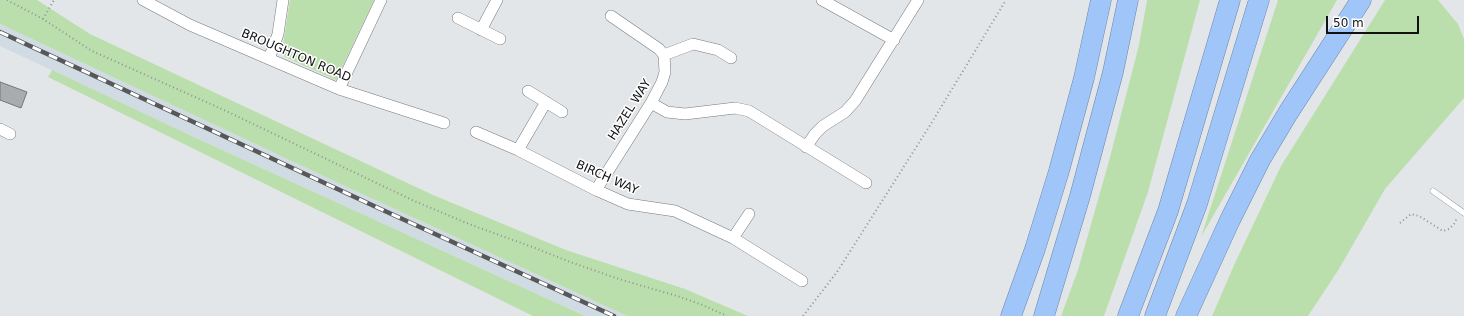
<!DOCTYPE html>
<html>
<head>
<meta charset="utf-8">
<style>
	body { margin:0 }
	#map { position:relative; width:1464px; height:316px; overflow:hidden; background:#e3e6e9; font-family:"DejaVu Sans",sans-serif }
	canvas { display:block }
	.scale { position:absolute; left:1326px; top:16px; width:93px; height:18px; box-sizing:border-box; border:2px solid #111213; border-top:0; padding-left:5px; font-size:12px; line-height:14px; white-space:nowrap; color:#111213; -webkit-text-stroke:3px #fff; paint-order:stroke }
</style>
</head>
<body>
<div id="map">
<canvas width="1464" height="316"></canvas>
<div class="scale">50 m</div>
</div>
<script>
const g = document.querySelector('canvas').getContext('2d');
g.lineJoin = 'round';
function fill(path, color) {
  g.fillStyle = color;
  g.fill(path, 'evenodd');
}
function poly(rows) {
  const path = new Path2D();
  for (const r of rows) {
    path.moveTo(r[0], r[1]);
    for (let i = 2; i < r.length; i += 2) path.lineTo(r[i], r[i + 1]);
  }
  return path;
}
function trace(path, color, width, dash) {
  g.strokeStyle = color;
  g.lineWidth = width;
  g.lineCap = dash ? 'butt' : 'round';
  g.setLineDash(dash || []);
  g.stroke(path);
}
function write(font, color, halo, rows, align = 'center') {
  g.font = font + ' "DejaVu Sans",sans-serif';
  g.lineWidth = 3;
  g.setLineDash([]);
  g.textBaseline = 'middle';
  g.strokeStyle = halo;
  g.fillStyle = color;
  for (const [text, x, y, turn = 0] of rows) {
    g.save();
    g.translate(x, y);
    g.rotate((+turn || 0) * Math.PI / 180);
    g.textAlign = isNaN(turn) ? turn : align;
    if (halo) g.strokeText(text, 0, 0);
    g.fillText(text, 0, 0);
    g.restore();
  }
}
fill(poly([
	[0,24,349,188,627,316,585,316,196,138,0,46]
]), '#d1dbe3');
fill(poly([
	[0,0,37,0,90,34,433,195,566,250,685,289,748,316,627,316,349,188,0,24],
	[290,0,374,0,336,80,285,57,282,51],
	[1147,0,1200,0,1148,192,1104,316,1061,316,1078,270,1109,161,1139,45],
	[1278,0,1337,0,1201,237],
	[1385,0,1438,0,1458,24,1464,39,1464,98,1385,189,1339,269,1308,316,1212,316,1235,263,1281,166],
	[52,70,196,138,585,316,533,316,48,77]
]), '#bbdfac');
const building = poly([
	[0,82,27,92,21,108,0,100,0,82]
]);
fill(building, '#a9acaf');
trace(building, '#737779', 1);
const service = poly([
	[1433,191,1464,213]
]);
const minor = poly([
	[143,0,190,25,339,89,444,123],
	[822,0,894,40],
	[458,18,500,39],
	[481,30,497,0],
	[664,55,693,44,718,50,731,58],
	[269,59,278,34,283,0],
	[339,89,381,0],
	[528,91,562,112],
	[651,103,667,112,685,114,735,108,749,111,866,183],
	[0,129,10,134],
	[476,132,518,150,596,190,628,204,675,211,733,238,802,281],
	[806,147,815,134,823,126,845,112,855,101,918,0],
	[518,150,546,102],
	[596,190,651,103,662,82,665,72,664,55,659,49,611,16],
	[733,238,749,214]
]);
const motorway = poly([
	[1011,316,1035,249,1059,171,1084,78,1101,0],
	[1044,316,1080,196,1113,72,1128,0],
	[1128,316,1168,211,1230,0],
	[1155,316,1197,204,1259,0],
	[1186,316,1230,220,1260,160,1288,113,1361,0]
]);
trace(service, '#76797c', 6);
trace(minor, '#76797c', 12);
trace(motorway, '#6d86a8', 21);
trace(poly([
	[7,0,43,19,92,51,224,110,412,200,469,224,535,248,570,262,619,279,677,296,700,304,727,316],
	[43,19,54,0],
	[1400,223,1411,214,1419,216,1443,231,1449,229,1454,224,1457,218],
	[803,316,837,272,929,127,1006,0]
]), '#8f9294', 2, [1, 3]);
trace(service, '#fff', 5.5);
trace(minor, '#fff', 11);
trace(motorway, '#9fc5f9', 20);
const rail = poly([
	[0,32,374,206,614,316]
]);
trace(rail, '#56585a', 4.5);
trace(rail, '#fff', 3, [9]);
write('12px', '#111213', '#fff', [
	["BROUGHTON ROAD",296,56,23],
	["HAZEL WAY",630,110,-58],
	["BIRCH WAY",607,178,24]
]);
</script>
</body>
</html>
